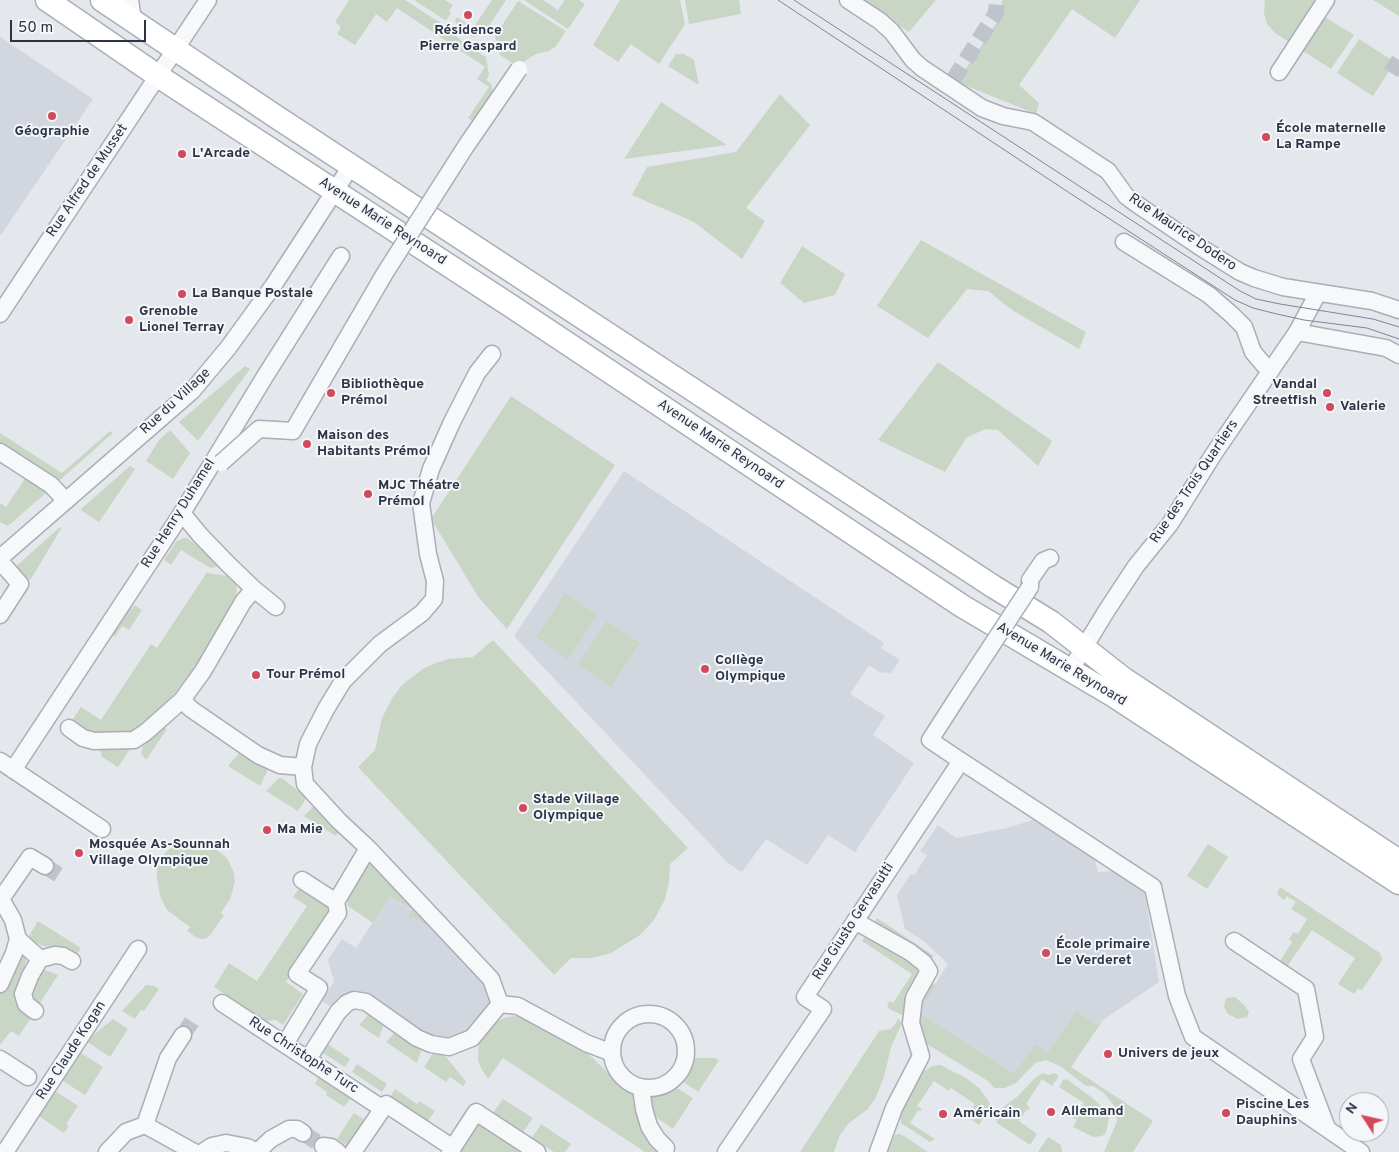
<!DOCTYPE html>
<html>
<head>
<meta charset="utf-8">
<style>
	body { margin:0 }
	#map { position:relative; width:1399px; height:1152px; overflow:hidden; background:#e4e7ec; font-family:Overpass,sans-serif }
	canvas { display:block }
	.north { position:absolute; left:1339px; top:1092px; width:50px; height:50px; box-sizing:border-box; background:#f4f6f9; border:1px solid #a4a8b1; border-radius:50%; rotate:305deg; font-size:14px; font-weight:700; line-height:20px; text-align:center; color:#2b3445 }
	.north::after { content:''; display:block; margin:auto; width:18px; height:22px; background:#d1495b; clip-path:polygon(50% 0,100% 100%,50% 72%,0 100%) }
	.scale { position:absolute; left:10px; top:20px; width:136px; height:22px; box-sizing:border-box; border:2px solid #2b3445; border-top:0; padding-left:6px; font-size:15px; line-height:18px; white-space:nowrap; color:#2b3445; -webkit-text-stroke:4px #f4f6f9; paint-order:stroke }
</style>
</head>
<body>
<div id="map">
<canvas width="1399" height="1152"></canvas>
<div class="north">N</div>
<div class="scale">50 m</div>
</div>
<script>
const g = document.querySelector('canvas').getContext('2d');
g.lineJoin = 'round';
function fill(path, color) {
  g.fillStyle = color;
  g.fill(path, 'evenodd');
}
function poly(rows) {
  const path = new Path2D();
  for (const r of rows) {
    if (r.length === 3) {
      path.moveTo(r[0] + r[2], r[1]);
      path.arc(r[0], r[1], r[2], 0, 2 * Math.PI);
      continue;
    }
    path.moveTo(r[0], r[1]);
    for (let i = 2; i < r.length; i += 2) path.lineTo(r[i], r[i + 1]);
  }
  return path;
}
function trace(path, color, width, dash) {
  g.strokeStyle = color;
  g.lineWidth = width;
  g.lineCap = dash ? 'butt' : 'round';
  g.setLineDash(dash || []);
  g.stroke(path);
}
function write(font, color, halo, rows, align = 'center') {
  g.font = font + ' Overpass,sans-serif';
  g.lineWidth = 4;
  g.setLineDash([]);
  g.textBaseline = 'middle';
  g.strokeStyle = halo;
  g.fillStyle = color;
  for (const [text, x, y, turn = 0] of rows) {
    g.save();
    g.translate(x, y);
    g.rotate((+turn || 0) * Math.PI / 180);
    g.textAlign = isNaN(turn) ? turn : align;
    if (halo) g.strokeText(text, 0, 0);
    g.fillText(text, 0, 0);
    g.restore();
  }
}
fill(poly([
	[0,37,93,99,1,235,0,234],
	[624,471,884,643,881,648,900,660,890,674,885,672,881,673,869,665,850,694,885,716,873,735,914,763,855,852,828,835,807,865,766,839,742,872,728,863,514,636],
	[1036,819,1094,857,1098,872,1114,871,1145,893,1159,982,1103,1020,1099,1026,1048,1052,1035,1044,1014,1075,918,1012,948,964,925,942,905,929,897,895,911,874,914,876,925,858,927,855,920,851,938,825,956,838,1007,828],
	[390,896,435,926,483,979,490,1002,484,1017,465,1033,448,1038,430,1035,416,1028,368,993,352,992,340,999,333,1008,322,1001,334,982,328,960,342,939,356,948]
]), '#d2d6de');
fill(poly([
	[349,0,405,0,442,24,462,41,486,57,489,75,486,80,491,84,494,96,476,123,468,118,489,87,477,79,485,67,397,8,387,22,376,14,355,45,337,34,341,27,335,22],
	[414,0,445,0,453,5,449,11,451,13,447,19,445,20],
	[492,0,506,0,483,35,472,37,456,23,455,20,457,17,473,28],
	[524,0,543,0,558,10,565,0,579,0,585,4,568,29],
	[620,0,680,0,685,24,659,64,631,44,618,62,593,45],
	[685,0,739,0,741,14,689,24],
	[861,0,936,0,909,32],
	[1002,0,1140,0,1115,38,1072,9,1019,85,1039,103,1036,114,957,82,1001,16],
	[1265,0,1321,0,1323,16,1354,35,1331,69,1275,33,1267,24,1264,14],
	[1373,0,1399,0,1399,16],
	[518,1,566,31,556,46,549,51,536,54,517,66,500,55,495,36],
	[1359,39,1395,62,1373,96,1337,73],
	[676,54,684,54,694,60,699,85,668,66],
	[780,94,810,125,746,208,765,221,742,259,694,222,632,195,647,167,736,152],
	[661,102,727,145,624,159],
	[921,240,1086,332,1079,349,1012,310,988,291,967,289,928,338,877,306],
	[802,246,845,274,835,295,804,303,780,283],
	[938,362,1052,441,1038,466,998,430,985,429,966,438,945,472,878,440],
	[245,366,250,369,198,441,179,422],
	[511,396,615,465,507,629,479,598,431,519],
	[170,430,190,453,173,479,146,461,159,440],
	[110,431,113,433,59,481,0,443,0,433,62,473],
	[130,466,135,469,99,522,82,511,81,509],
	[26,477,48,491,8,526,0,522,0,503,6,507],
	[62,527,31,579,22,580,13,569,59,528],
	[183,538,187,538,224,566,210,568,181,550,171,565,164,560,176,542],
	[207,572,212,574,232,576,236,582,237,592,234,603,203,657,175,693,133,735,100,738,69,725,81,707,101,720,151,644,157,648],
	[565,593,598,615,568,659,536,637],
	[125,605,132,609,134,605,142,610,129,630,122,626,115,637,108,633],
	[607,621,640,643,611,687,578,665],
	[493,640,688,848,670,864,669,882,665,899,654,920,640,935,611,953,592,958,571,958,554,975,358,767,375,750,382,718,393,697,402,685,424,668,436,663,449,659,473,657],
	[162,727,167,729,146,760,141,753,145,740],
	[102,745,130,745,130,749,118,767,102,757,100,749],
	[239,753,243,753,266,768,267,772,260,786,228,766],
	[279,778,283,779,305,796,305,800,298,811,266,791],
	[314,806,339,831,336,836,304,816],
	[198,840,213,847,227,858,234,873,235,882,230,899,221,913,224,915,211,934,207,938,203,939,197,938,187,931,190,927,167,910,160,896,157,877,157,867,162,856,171,848,179,843],
	[1208,844,1228,857,1207,889,1187,876],
	[372,863,435,926,433,930,413,916,411,919,408,917,412,910,390,896,373,923,348,906,347,897,367,865],
	[1280,887,1380,953,1382,959,1381,962,1362,990,1358,988,1354,994,1338,984,1355,958,1312,930,1286,968,1279,963,1292,942,1289,939,1294,932,1298,934,1307,919,1291,909,1296,902,1287,896,1284,900,1277,894],
	[303,888,333,908,333,911,286,982,303,994,283,1025,276,1020,266,1021,214,987,229,963,257,981,307,906,293,897,298,890],
	[877,918,934,956,929,959,872,925],
	[38,921,81,948,76,956,63,949,43,946,35,942,29,936],
	[867,934,912,961,917,968,918,974,904,1016,889,1009,887,1005,890,1001,893,1003,912,974,862,941],
	[20,953,24,954,26,961,17,996,17,1003,21,1008,32,1016,19,1036,11,1031,0,1045,0,994,11,976],
	[45,970,58,975,38,1006,31,998,30,990,40,971],
	[932,983,936,985,918,1012,1014,1074,1035,1044,1048,1052,1076,1011,1099,1026,1071,1067,1153,1121,1133,1152,1104,1152,1117,1121,1115,1107,1103,1092,1093,1086,1086,1086,1060,1066,1046,1060,1035,1063,1016,1083,1005,1088,994,1088,988,1081,925,1043,921,1037,917,1005,928,984],
	[146,985,154,986,159,989,144,1011,141,1010,135,1019,122,1011],
	[1235,997,1245,1006,1249,1012,1247,1017,1238,1019,1228,1014,1224,1007,1226,998],
	[369,1014,384,1023,379,1038,359,1025],
	[517,1016,525,1016,585,1051,605,1070,622,1083,636,1099,663,1152,645,1152,503,1058,488,1079,481,1068,478,1060,479,1043,490,1027,498,1021,508,1017],
	[897,1018,902,1023,891,1047,884,1077,875,1099,868,1109,849,1123,840,1135,834,1152,800,1152,879,1031,891,1029,897,1022],
	[113,1019,128,1029,110,1057,86,1041],
	[395,1032,419,1047,421,1051,417,1063,386,1042],
	[326,1043,350,1059,345,1067,317,1049],
	[78,1051,103,1067,85,1095,58,1078],
	[434,1052,442,1052,464,1079,466,1082,463,1086,450,1077,446,1082,424,1067],
	[696,1058,714,1058,719,1060,698,1092,685,1083,681,1078,685,1064,689,1059],
	[357,1064,387,1084,382,1092,352,1072],
	[940,1065,966,1078,979,1088,990,1103,989,1109,979,1125,967,1117,975,1104,951,1088,949,1091,934,1081,917,1106,922,1109,920,1111,918,1110,910,1123,935,1139,930,1142,901,1123,900,1111,915,1082,924,1071,932,1066],
	[1043,1073,1048,1075,1054,1073,1059,1076,1052,1086,1042,1079,1026,1104,1030,1108,1029,1110,1027,1109,1019,1121,1037,1134,1030,1145,997,1123,996,1116,1001,1109,1018,1096,1036,1077],
	[319,1077,351,1098,344,1107,326,1095,327,1092,315,1084],
	[1066,1079,1090,1096,1108,1112,1109,1118,1106,1133,1102,1136,1093,1137,1073,1127,1077,1120,1072,1117,1074,1115,1076,1116,1084,1103,1059,1087,1063,1080],
	[669,1085,672,1085,693,1098,673,1129,654,1116,650,1110,650,1097,654,1093],
	[52,1089,78,1106,66,1124,69,1126,64,1133,37,1115],
	[395,1089,417,1104,419,1101,435,1111,428,1121,390,1097],
	[503,1099,533,1118,523,1132,493,1113],
	[476,1112,537,1152,450,1152],
	[354,1113,366,1121,349,1147,337,1139],
	[541,1124,571,1144,565,1152,554,1152,532,1138],
	[899,1134,904,1136,928,1152,887,1152,895,1135],
	[1048,1137,1061,1145,1062,1152,1038,1152]
]), '#c9d6c5');
trace(poly([
	[1391,73,1399,60],
	[953,80,996,13,997,0],
	[45,866,62,877],
	[183,1035,196,1015],
	[303,1133,323,1146]
]), '#bfc3cb', 16, [16, 8]);
const street = poly([
	[130,0,133,20],
	[848,0,880,21,892,32,913,60,922,68,982,108,1003,116,1033,122,1108,171,1126,196,1135,203,1200,247,1240,272,1254,278,1283,287,1372,301,1399,310],
	[1279,72,1326,0],
	[1124,242,1209,295,1232,315,1244,327,1253,352,1270,372],
	[0,314,208,0],
	[1297,332,1386,348,1399,355],
	[492,354,477,373,452,422,431,469,421,503,428,554,435,581,434,599,422,613,380,644,343,681,326,709,308,744,303,767,305,784,339,821,368,848,491,979,500,1004,518,1006,586,1043,612,1053],
	[0,452,51,485,66,501],
	[182,513,200,535,228,564,254,589,276,607],
	[0,558,192,391,228,348,273,286,351,166],
	[0,561,20,584,0,615],
	[1030,587,1030,580,1043,561,1050,558],
	[1071,669,1107,610,1136,566,1170,524,1213,455,1297,332,1318,293],
	[182,700,191,709,258,755,280,765,303,767],
	[69,728,83,738,94,741,134,740,146,732,182,700,203,671,243,602,254,589],
	[0,761,102,829],
	[961,761,1153,887,1177,996,1193,1037,1361,1152],
	[13,770,182,513,264,378,341,256],
	[45,866,30,857,1,899,13,920,18,939,40,959,55,955,63,956,72,961],
	[302,880,336,902],
	[855,921,910,952,924,963,929,971,914,998,911,1023,921,1056,894,1108,878,1152],
	[1234,941,1306,989,1315,1037,1301,1059,1327,1128],
	[0,984,14,953,18,939],
	[222,1003,383,1109],
	[35,1011,26,1004,23,994,30,976,40,959],
	[649,1051,37],
	[285,1044,319,988,297,974,338,913,336,902,368,848],
	[0,1059,28,1077],
	[308,1059,338,1012,347,1003,354,1000,366,1002,417,1038,431,1044,449,1047,472,1038,500,1004],
	[641,1088,644,1109,649,1126,657,1139,666,1148],
	[145,1125,168,1058,183,1035],
	[323,1146,331,1147,338,1152],
	[5,1152,138,949],
	[107,1152,126,1132,145,1125,194,1152],
	[203,1152,212,1146,226,1143,247,1147,257,1152],
	[257,1152,271,1139,289,1129,297,1129,303,1133],
	[353,1152,386,1104,453,1148],
	[450,1152,476,1112,537,1152],
	[726,1152,823,1009,805,997,961,761,930,740,959,695]
]);
const secondary = poly([
	[47,0,158,76,511,306,962,606,1114,696,1399,883],
	[102,0,275,116,994,587,1051,622,1124,679,1399,861]
]);
trace(street, '#a9aeb7', 19);
trace(secondary, '#a9aeb7', 25);
trace(street, '#f7f8fa', 16);
trace(secondary, '#fff', 22);
trace(poly([
	[778,0,1065,190,1235,300,1253,308,1277,314,1304,320,1367,328,1399,339],
	[794,0,1240,291,1256,299,1280,304,1373,319,1399,327]
]), '#7d8696', 1);
const streetBridge = poly([
	[221,463,259,429,293,431,385,273,466,146,519,69],
	[959,695,1030,587]
]);
trace(streetBridge, '#a9aeb7', 19, []);
trace(streetBridge, '#f7f8fa', 16);
for (const [x, y, r, color] of [
	[468,15,5,"#d1495b"],
	[52,116,5,"#d1495b"],
	[1266,137,5,"#d1495b"],
	[182,154,5,"#d1495b"],
	[182,294,5,"#d1495b"],
	[129,320,5,"#d1495b"],
	[331,393,5,"#d1495b"],
	[1327,393,5,"#d1495b"],
	[1330,407,5,"#d1495b"],
	[307,444,5,"#d1495b"],
	[368,494,5,"#d1495b"],
	[705,669,5,"#d1495b"],
	[256,675,5,"#d1495b"],
	[523,808,5,"#d1495b"],
	[267,830,5,"#d1495b"],
	[79,853,5,"#d1495b"],
	[1046,953,5,"#d1495b"],
	[1108,1054,5,"#d1495b"],
	[1051,1112,5,"#d1495b"],
	[1226,1113,5,"#d1495b"],
	[943,1114,5,"#d1495b"]
]) {
  const dot = new Path2D();
  dot.arc(x, y, r, 0, 2 * Math.PI);
  g.fillStyle = color;
  g.fill(dot);
  trace(dot, '#f4f6f9', 2);
}
write('bold 14px', '#2b3445', '#f4f6f9', [
	["Résidence",468,31,"center"],
	["Pierre Gaspard",468,47,"center"],
	["École maternelle",1276,129],
	["La Rampe",1276,145],
	["Géographie",52,132,"center"],
	["L'Arcade",192,154],
	["La Banque Postale",192,294],
	["Grenoble",139,312],
	["Lionel Terray",139,328],
	["Bibliothèque",341,385],
	["Prémol",341,401],
	["Vandal",1317,385,"right"],
	["Streetfish",1317,401,"right"],
	["Valerie",1340,407],
	["Maison des",317,436],
	["Habitants Prémol",317,452],
	["MJC Théatre",378,486],
	["Prémol",378,502],
	["Collège",715,661],
	["Olympique",715,677],
	["Tour Prémol",266,675],
	["Stade Village",533,800],
	["Olympique",533,816],
	["Ma Mie",277,830],
	["Mosquée As-Sounnah",89,845],
	["Village Olympique",89,861],
	["École primaire",1056,945],
	["Le Verderet",1056,961],
	["Univers de jeux",1118,1054],
	["Piscine Les",1236,1105],
	["Dauphins",1236,1121],
	["Allemand",1061,1112],
	["Américain",953,1114]
], 'left');
write('14px', '#2b3445', '#f4f6f9', [
	["Rue Alfred de Musset",88,181,-56],
	["Avenue Marie Reynoard",382,222,33],
	["Rue Maurice Dodero",1182,233,34],
	["Rue du Village",176,402,-43],
	["Avenue Marie Reynoard",720,445,34],
	["Rue des Trois Quartiers",1195,482,-56],
	["Rue Henry Duhamel",179,514,-58],
	["Avenue Marie Reynoard",1061,665,31],
	["Rue Giusto Gervasutti",854,922,-57],
	["Rue Claude Kogan",72,1051,-57],
	["Rue Christophe Turc",303,1056,33]
]);
</script>
</body>
</html>
